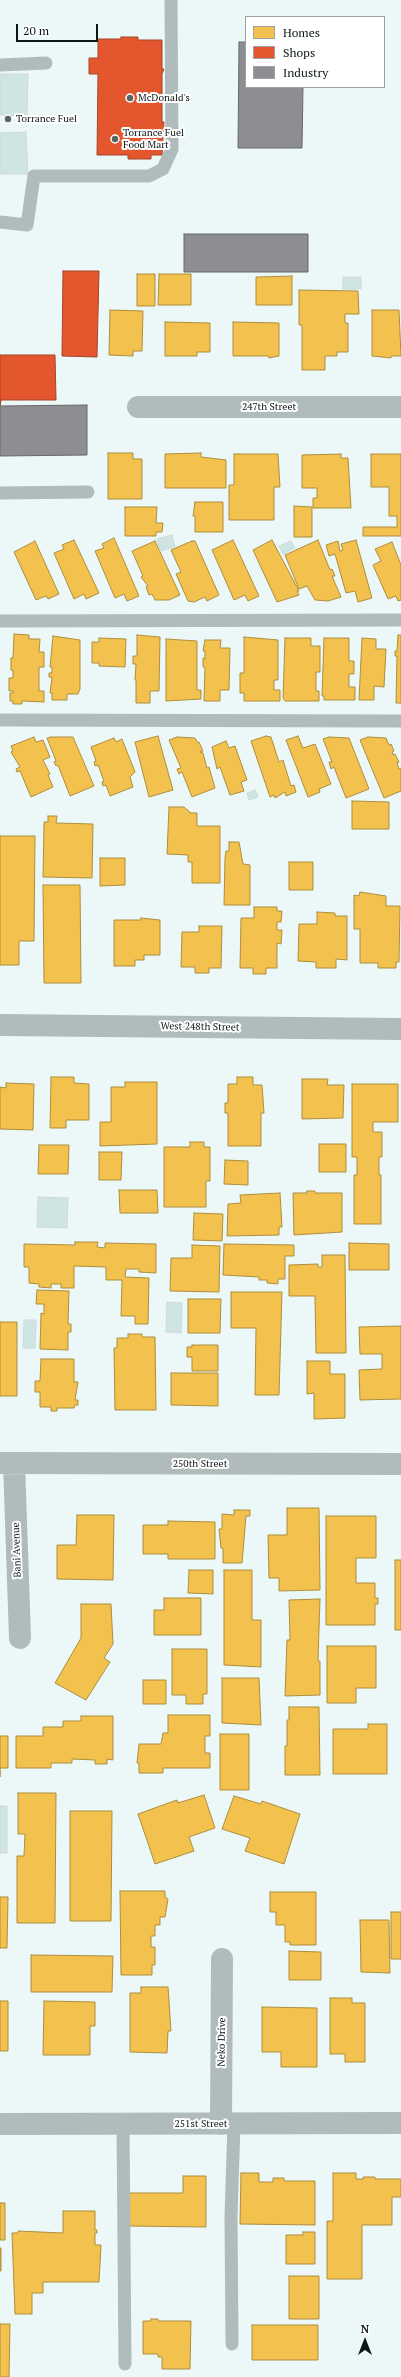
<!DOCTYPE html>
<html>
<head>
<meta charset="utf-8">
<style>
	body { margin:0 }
	#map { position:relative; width:401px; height:2377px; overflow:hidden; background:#ecf8f8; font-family:"PT Serif",serif }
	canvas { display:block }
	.legend { position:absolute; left:245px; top:16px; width:140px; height:72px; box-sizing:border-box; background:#fff; border:1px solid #9da2a1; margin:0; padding:5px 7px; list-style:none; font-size:12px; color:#0b1615 }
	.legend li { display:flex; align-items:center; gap:8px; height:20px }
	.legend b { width:20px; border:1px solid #9da2a1 }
	.north { position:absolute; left:345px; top:2321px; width:40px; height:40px; -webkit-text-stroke:3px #fff; paint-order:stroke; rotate:0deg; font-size:11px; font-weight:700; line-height:16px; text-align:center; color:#0b1615 }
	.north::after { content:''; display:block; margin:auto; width:14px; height:18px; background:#0b1615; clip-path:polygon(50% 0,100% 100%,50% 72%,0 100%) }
	.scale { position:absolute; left:16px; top:24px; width:82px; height:18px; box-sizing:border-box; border:2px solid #0b1615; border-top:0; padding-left:5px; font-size:12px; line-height:14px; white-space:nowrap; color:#0b1615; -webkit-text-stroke:3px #fff; paint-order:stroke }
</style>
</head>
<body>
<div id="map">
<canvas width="401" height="2377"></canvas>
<ul class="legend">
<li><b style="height:11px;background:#f2c14e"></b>Homes</li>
<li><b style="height:11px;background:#e4572e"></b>Shops</li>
<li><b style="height:11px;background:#8d8d92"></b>Industry</li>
</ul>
<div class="north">N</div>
<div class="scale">20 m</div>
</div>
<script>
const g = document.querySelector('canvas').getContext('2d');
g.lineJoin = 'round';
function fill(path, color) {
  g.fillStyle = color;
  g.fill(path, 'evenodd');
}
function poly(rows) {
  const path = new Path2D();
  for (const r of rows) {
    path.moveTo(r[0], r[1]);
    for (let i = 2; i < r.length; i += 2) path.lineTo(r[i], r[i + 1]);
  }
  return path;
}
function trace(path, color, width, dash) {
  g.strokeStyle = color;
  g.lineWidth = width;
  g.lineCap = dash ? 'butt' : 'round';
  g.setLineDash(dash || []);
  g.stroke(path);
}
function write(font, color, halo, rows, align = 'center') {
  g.font = font + ' "PT Serif",serif';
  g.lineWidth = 4;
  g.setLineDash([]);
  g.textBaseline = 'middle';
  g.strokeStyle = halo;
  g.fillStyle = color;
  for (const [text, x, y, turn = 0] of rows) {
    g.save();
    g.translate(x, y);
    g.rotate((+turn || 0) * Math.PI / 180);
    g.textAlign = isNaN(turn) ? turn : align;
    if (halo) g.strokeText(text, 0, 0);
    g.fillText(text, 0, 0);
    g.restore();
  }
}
const homes = poly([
	[137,274,155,274,155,306,137,306,137,274],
	[159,274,191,274,191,305,158,305,159,274],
	[292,276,292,305,256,305,256,277,292,276],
	[299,290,358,291,359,314,345,314,345,323,348,323,348,352,337,352,337,356,325,356,325,370,302,370,302,325,299,325,299,290],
	[110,310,143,311,142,351,133,351,133,356,109,355,110,310],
	[372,310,399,310,401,356,391,356,391,358,372,356,372,310],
	[165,322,210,323,210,352,197,352,197,356,165,356,165,322],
	[233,322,279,323,279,356,269,358,269,356,233,356,233,322],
	[108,453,133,453,133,459,142,459,142,499,108,499,108,453],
	[201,453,201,457,226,460,226,488,165,488,165,454,201,453],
	[234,454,278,454,280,487,274,487,274,520,229,520,229,485,234,485,234,454],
	[341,454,341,458,348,458,351,508,313,508,313,498,317,498,317,488,302,488,302,455,341,454],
	[371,454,401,454,401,536,363,536,363,527,397,527,397,516,389,516,389,487,371,487,371,454],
	[195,502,223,502,223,532,195,532,195,516,193,516,195,502],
	[294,506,312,507,312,537,294,537,294,506],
	[125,507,157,507,156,523,163,523,162,532,156,532,156,536,125,536,125,507],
	[114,538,139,596,127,601,124,594,115,598,95,551,104,548,102,544,114,538],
	[74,540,99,593,86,599,84,594,74,599,54,553,64,549,62,545,74,540],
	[233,540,259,596,248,601,245,595,234,600,212,550,233,540],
	[272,540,299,591,297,591,299,595,277,602,253,550,272,540],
	[318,540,330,570,332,569,335,576,332,576,341,597,328,601,315,600,307,586,299,589,285,555,318,540],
	[356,540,372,598,358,602,355,591,346,593,335,554,329,556,326,545,338,541,340,551,343,550,341,544,356,540],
	[35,541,59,594,48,599,46,596,36,600,14,552,35,541],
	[155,541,180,595,169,600,155,600,152,594,149,595,146,587,148,586,141,577,143,576,132,551,155,541],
	[192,541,195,541,219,595,207,601,205,597,194,602,188,601,176,574,181,572,171,550,192,541],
	[392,542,401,565,401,600,398,601,396,596,388,599,373,565,381,561,375,549,392,542],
	[14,634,29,635,29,639,40,639,39,652,44,652,44,667,39,667,39,691,44,691,44,702,22,701,22,704,13,704,13,701,10,701,10,693,13,693,13,691,9,691,9,678,13,678,13,670,11,670,11,658,13,658,14,634],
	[137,635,160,637,159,691,150,691,150,703,136,703,136,680,135,680,136,664,133,664,133,656,137,656,137,635],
	[398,635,401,635,401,703,396,703,397,656,395,656,395,651,397,651,398,635],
	[53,636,80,640,80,689,78,694,67,694,67,700,52,700,52,693,50,693,52,677,49,677,49,673,52,673,52,667,50,667,53,636],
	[244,637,278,640,278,680,274,680,274,690,280,690,280,701,244,701,244,693,240,693,240,673,244,673,244,637],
	[99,638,126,639,125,667,99,666,99,663,92,663,92,642,99,642,99,638],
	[285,638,311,638,311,646,320,646,320,672,316,672,316,691,319,691,319,701,285,701,283,698,285,638],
	[324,638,349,638,349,661,354,661,354,674,349,674,349,687,355,687,355,700,324,700,324,696,322,696,324,638],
	[362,638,376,639,376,649,386,649,384,687,374,686,374,700,359,700,362,638],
	[166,639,197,641,197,690,201,690,201,699,166,701,166,639],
	[205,640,221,640,220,648,230,648,229,690,220,690,220,701,204,701,205,667,203,667,203,658,205,659,205,651,203,651,205,640],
	[158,736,173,790,149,797,135,742,158,736],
	[266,736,271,737,279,762,283,760,291,786,294,785,296,792,286,796,285,792,275,798,274,795,270,797,251,741,266,736],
	[298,736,303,748,315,744,331,784,319,789,320,792,308,797,286,740,298,736],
	[34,737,36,742,43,740,50,757,43,760,50,774,48,775,53,787,31,797,20,771,17,772,16,769,20,767,11,752,13,751,11,746,34,737],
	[51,737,73,737,94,786,70,796,58,765,56,766,54,762,56,761,47,738,51,737],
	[177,737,195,738,198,743,199,742,203,751,200,752,203,753,207,768,209,767,215,788,192,797,182,772,179,774,177,769,181,768,169,740,177,737],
	[329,737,349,738,369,789,346,798,334,767,331,769,329,762,332,762,323,739,329,737],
	[368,737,386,738,389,745,391,744,394,751,392,752,393,755,395,754,399,762,397,763,399,769,401,768,401,791,384,798,360,740,368,737],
	[114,738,116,742,122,739,135,772,130,777,133,787,110,796,106,785,103,786,102,782,104,781,98,765,95,766,94,762,96,761,91,747,114,738],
	[226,741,229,748,235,746,247,780,241,782,244,791,230,795,220,767,217,769,212,747,226,741],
	[352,801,389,802,389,829,352,829,352,801],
	[169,807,184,807,191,813,197,813,197,826,220,826,220,883,192,883,192,862,188,862,188,855,167,854,169,807],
	[48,816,57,816,56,823,93,824,92,878,43,877,44,822,48,822,48,816],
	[0,836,35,836,34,941,19,941,19,965,0,965,0,836],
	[229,842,239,842,243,864,250,865,250,905,224,905,225,858,226,851,229,851,229,842],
	[100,858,125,858,125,885,100,886,100,858],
	[289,862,313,862,313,890,289,890,289,862],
	[43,885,80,885,81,983,44,983,43,885],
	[360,892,386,896,386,906,400,906,399,962,396,962,396,968,378,968,378,963,360,963,360,929,354,929,354,895,359,896,360,892],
	[254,907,277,907,277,911,282,911,281,922,277,922,277,930,282,930,281,944,277,943,277,968,266,968,266,974,253,974,253,968,240,968,241,918,254,918,254,907],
	[317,912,335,913,335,916,347,916,347,960,336,959,336,968,316,968,316,962,298,961,299,924,317,924,317,912],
	[141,918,160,920,160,955,144,955,144,960,135,960,135,966,114,966,114,920,141,920,141,918],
	[199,926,222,926,221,968,209,968,209,973,195,973,195,967,181,967,182,932,199,932,199,926],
	[51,1077,74,1077,74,1083,89,1084,89,1120,66,1120,66,1128,50,1128,51,1077],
	[237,1077,253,1077,253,1085,262,1085,264,1113,261,1113,261,1146,228,1146,228,1113,225,1113,225,1103,228,1103,228,1084,237,1084,237,1077],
	[302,1079,328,1079,327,1085,344,1085,343,1118,302,1119,302,1079],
	[125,1082,157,1082,157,1144,100,1146,100,1122,111,1122,111,1087,125,1087,125,1082],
	[6,1083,34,1084,33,1130,0,1129,0,1087,6,1088,6,1083],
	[352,1084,398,1084,398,1122,373,1122,373,1132,382,1132,382,1157,379,1157,379,1175,381,1175,381,1224,354,1224,354,1175,357,1175,357,1157,352,1157,352,1084],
	[190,1142,204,1142,204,1147,210,1147,210,1181,206,1181,206,1207,164,1207,164,1147,190,1147,190,1142],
	[319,1144,346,1144,346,1172,319,1172,319,1144],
	[39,1145,69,1145,68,1174,38,1174,39,1145],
	[99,1152,122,1152,121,1180,99,1180,99,1152],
	[225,1160,248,1161,248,1185,224,1184,225,1160],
	[119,1190,157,1190,158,1213,120,1213,119,1190],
	[307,1191,315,1191,315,1193,342,1193,342,1232,294,1235,293,1193,307,1193,307,1191],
	[280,1193,282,1227,279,1227,279,1235,227,1236,228,1204,241,1203,240,1195,280,1193],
	[194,1213,223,1214,222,1241,193,1240,194,1213],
	[75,1242,98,1242,97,1247,105,1248,105,1243,156,1244,156,1273,139,1272,139,1269,126,1269,125,1277,149,1278,148,1324,135,1324,135,1316,121,1316,122,1280,106,1280,106,1267,74,1266,74,1288,61,1288,61,1284,51,1284,51,1288,39,1287,39,1284,29,1283,29,1267,24,1267,24,1244,75,1245,75,1242],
	[349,1243,389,1244,389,1270,349,1270,349,1243],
	[224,1244,294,1245,294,1256,285,1256,285,1279,278,1279,278,1284,267,1283,267,1280,259,1280,259,1277,223,1275,224,1244],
	[192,1245,220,1246,219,1292,170,1291,171,1258,192,1258,192,1245],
	[322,1255,345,1255,346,1353,316,1353,315,1296,289,1296,289,1265,318,1264,318,1267,322,1267,322,1255],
	[37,1290,69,1291,68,1324,71,1324,71,1332,68,1332,68,1350,40,1349,41,1313,44,1314,44,1304,36,1304,37,1290],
	[231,1292,282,1292,279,1395,255,1395,256,1328,231,1328,231,1292],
	[188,1299,221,1299,220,1333,188,1333,188,1299],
	[0,1322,17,1322,17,1396,0,1396,0,1322],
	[401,1326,401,1399,360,1400,359,1370,382,1369,382,1354,360,1354,359,1327,401,1326],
	[128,1334,142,1334,142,1337,155,1337,156,1410,115,1410,114,1348,117,1348,117,1338,128,1338,128,1334],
	[192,1345,218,1345,218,1371,192,1371,192,1357,187,1357,187,1347,192,1347,192,1345],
	[41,1359,74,1359,74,1382,78,1382,75,1400,78,1400,78,1405,75,1405,74,1408,57,1408,57,1411,51,1411,51,1407,40,1407,40,1392,35,1392,35,1381,40,1381,41,1359],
	[307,1361,330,1361,330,1374,345,1374,345,1418,314,1419,314,1393,307,1394,307,1361],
	[171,1373,218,1373,218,1406,171,1405,171,1373],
	[287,1508,319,1508,320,1590,279,1591,279,1578,269,1578,268,1535,287,1535,287,1508],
	[234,1510,250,1510,250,1516,246,1516,242,1563,223,1563,223,1548,221,1548,219,1529,222,1529,222,1514,234,1515,234,1510],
	[77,1515,114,1515,113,1580,57,1579,57,1545,76,1545,77,1515],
	[326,1516,376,1516,376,1558,356,1558,356,1583,375,1583,375,1598,378,1598,378,1604,375,1604,375,1625,326,1625,326,1516],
	[168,1521,215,1522,215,1559,168,1559,168,1554,143,1554,143,1525,168,1525,168,1521],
	[395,1560,401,1560,401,1630,395,1630,395,1560],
	[189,1570,213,1570,213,1594,188,1593,189,1570],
	[224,1570,252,1570,252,1620,261,1620,261,1667,224,1665,224,1570],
	[164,1598,201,1598,201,1635,154,1635,154,1610,164,1610,164,1598],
	[320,1599,318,1661,320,1661,320,1695,285,1696,287,1640,290,1640,289,1600,320,1599],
	[81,1604,111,1604,113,1644,104,1658,110,1662,86,1700,55,1683,81,1638,81,1604],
	[327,1646,376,1646,376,1688,356,1688,356,1703,327,1703,327,1646],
	[172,1649,207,1649,207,1694,203,1694,203,1704,186,1704,186,1695,172,1695,172,1649],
	[222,1678,259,1678,261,1725,222,1723,222,1678],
	[143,1680,166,1680,166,1704,143,1704,143,1680],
	[289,1707,319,1707,320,1775,285,1775,285,1746,287,1746,287,1720,289,1720,289,1707],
	[168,1715,210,1715,210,1736,205,1736,205,1753,210,1753,210,1768,163,1768,163,1773,139,1773,139,1763,137,1763,139,1744,161,1744,163,1733,168,1733,168,1715],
	[81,1716,113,1716,113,1760,107,1759,107,1764,95,1764,95,1760,72,1759,72,1763,51,1763,51,1768,16,1768,16,1736,43,1736,43,1727,63,1727,63,1721,81,1721,81,1716],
	[368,1724,387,1724,387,1774,333,1774,333,1729,368,1729,368,1724],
	[220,1734,249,1734,249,1790,220,1790,220,1734],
	[0,1736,8,1736,8,1768,0,1768,0,1777,0,1736],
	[18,1793,56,1793,55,1923,17,1923,17,1856,24,1856,25,1834,18,1834,18,1793],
	[204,1795,215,1828,189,1837,194,1851,155,1864,138,1814,177,1800,178,1803,204,1795],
	[234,1796,261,1804,262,1801,300,1814,284,1864,245,1851,250,1838,222,1829,234,1796],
	[70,1811,112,1811,111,1921,70,1921,70,1811],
	[120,1891,165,1891,165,1897,168,1899,165,1917,160,1917,160,1925,155,1925,155,1936,151,1936,151,1947,155,1947,155,1965,152,1965,152,1975,121,1975,120,1891],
	[270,1892,316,1892,316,1945,290,1945,290,1942,285,1942,285,1925,276,1925,276,1912,270,1912,270,1892],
	[0,1897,8,1897,7,1948,0,1948,0,1897],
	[391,1912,401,1912,401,1959,391,1959,391,1912],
	[360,1920,389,1920,390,1973,361,1972,360,1920],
	[289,1951,321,1952,321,1980,289,1980,289,1951],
	[31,1955,113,1956,112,1992,31,1992,31,1955],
	[141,1987,168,1987,171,2031,168,2031,167,2053,130,2052,130,1993,141,1993,141,1987],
	[330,1998,352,1998,352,2003,365,2003,365,2062,345,2062,345,2054,330,2054,330,1998],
	[0,2001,8,2001,8,2051,0,2051,0,2001],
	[44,2001,95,2002,95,2026,90,2026,90,2055,43,2055,44,2001],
	[262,2007,317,2008,317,2067,281,2067,281,2052,262,2052,262,2007],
	[241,2173,259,2173,259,2182,273,2182,273,2178,284,2178,284,2181,315,2181,315,2225,240,2224,241,2173],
	[333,2173,356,2173,356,2179,363,2179,363,2177,375,2177,375,2179,401,2179,401,2197,392,2197,392,2225,362,2225,362,2279,327,2279,327,2221,333,2221,333,2173],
	[183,2176,206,2176,206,2227,128,2226,128,2193,183,2193,183,2176],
	[0,2203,5,2203,5,2240,0,2240,0,2203],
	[63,2211,95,2211,95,2230,97,2230,97,2233,95,2233,95,2245,101,2245,99,2282,43,2282,43,2293,32,2293,32,2314,15,2314,12,2233,18,2233,18,2231,63,2233,63,2211],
	[303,2232,315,2232,315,2264,286,2264,286,2235,303,2235,303,2232],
	[0,2248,1,2248,1,2271,0,2271,0,2248],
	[289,2276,319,2276,319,2319,289,2319,289,2276],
	[151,2319,158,2319,158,2321,191,2321,190,2369,162,2369,162,2357,158,2357,158,2354,143,2354,143,2321,151,2321,151,2319],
	[0,2324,10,2324,9,2377,0,2377,0,2324],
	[252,2325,318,2325,318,2360,252,2360,252,2325]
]);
fill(homes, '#f2c14e');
trace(homes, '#ad8e3d', 1);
const shops = poly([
	[121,37,138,37,138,40,162,40,162,69,164,69,162,74,162,122,164,122,162,155,151,155,151,159,128,159,128,155,97,155,98,74,89,74,89,58,98,58,98,39,121,39,121,37],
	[63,271,99,271,97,357,62,356,63,271],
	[0,355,55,355,56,400,1,400,0,406,0,355]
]);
fill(shops, '#e4572e');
trace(shops, '#a34426', 1);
const industry = poly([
	[239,42,246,42,246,87,303,87,302,148,238,148,239,42],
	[184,234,308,234,308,272,184,272,184,234],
	[87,405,87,455,0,456,0,406,87,405]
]);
fill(industry, '#8d8d92');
trace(industry, '#66696c', 1);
const building = poly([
	[0,74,28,74,27,116,0,115,0,74],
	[26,132,28,174,0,174,0,133,26,132],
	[343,277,361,277,361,289,343,289,343,277],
	[172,535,175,547,160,551,157,539,172,535],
	[291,541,295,548,283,554,279,546,291,541],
	[255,790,258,797,249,800,247,793,255,790],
	[38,1197,68,1198,67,1228,37,1227,38,1197],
	[167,1302,182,1303,181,1333,166,1332,167,1302],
	[24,1320,36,1320,35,1348,23,1348,24,1320],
	[0,1806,7,1806,7,1853,0,1853,0,1806]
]);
fill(building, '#cee5e4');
trace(building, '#ced9d9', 1);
trace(poly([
	[0,65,46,63],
	[0,222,27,225,34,176,149,176,163,169,172,149,171,0],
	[0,493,88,492],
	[0,621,401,620],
	[0,720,401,721],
	[123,2124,125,2364],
	[232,2344,231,2216,234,2124]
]), '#b0bcbc', 13);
trace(poly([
	[138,407,401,407],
	[0,1025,401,1029],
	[0,1463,401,1464],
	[14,1463,20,1638],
	[0,2124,401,2123],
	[221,2124,222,1959]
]), '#b0bcbc', 22);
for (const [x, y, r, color] of [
	[130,98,4,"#5a6564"],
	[8,119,4,"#5a6564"],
	[115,139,4,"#5a6564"]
]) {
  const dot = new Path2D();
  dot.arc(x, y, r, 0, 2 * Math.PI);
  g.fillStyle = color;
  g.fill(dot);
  trace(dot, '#fff', 1.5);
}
write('10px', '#0b1615', '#fff', [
	["McDonald's",138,98],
	["Torrance Fuel",16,119],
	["Torrance Fuel",123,133],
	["Food Mart",123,145]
], 'left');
write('10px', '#0b1615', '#fff', [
	["247th Street",269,407],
	["West 248th Street",200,1027,1],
	["250th Street",200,1464],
	["Bani Avenue",17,1550,-92],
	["Neko Drive",222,2042,-89],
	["251st Street",201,2124]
]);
</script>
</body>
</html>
